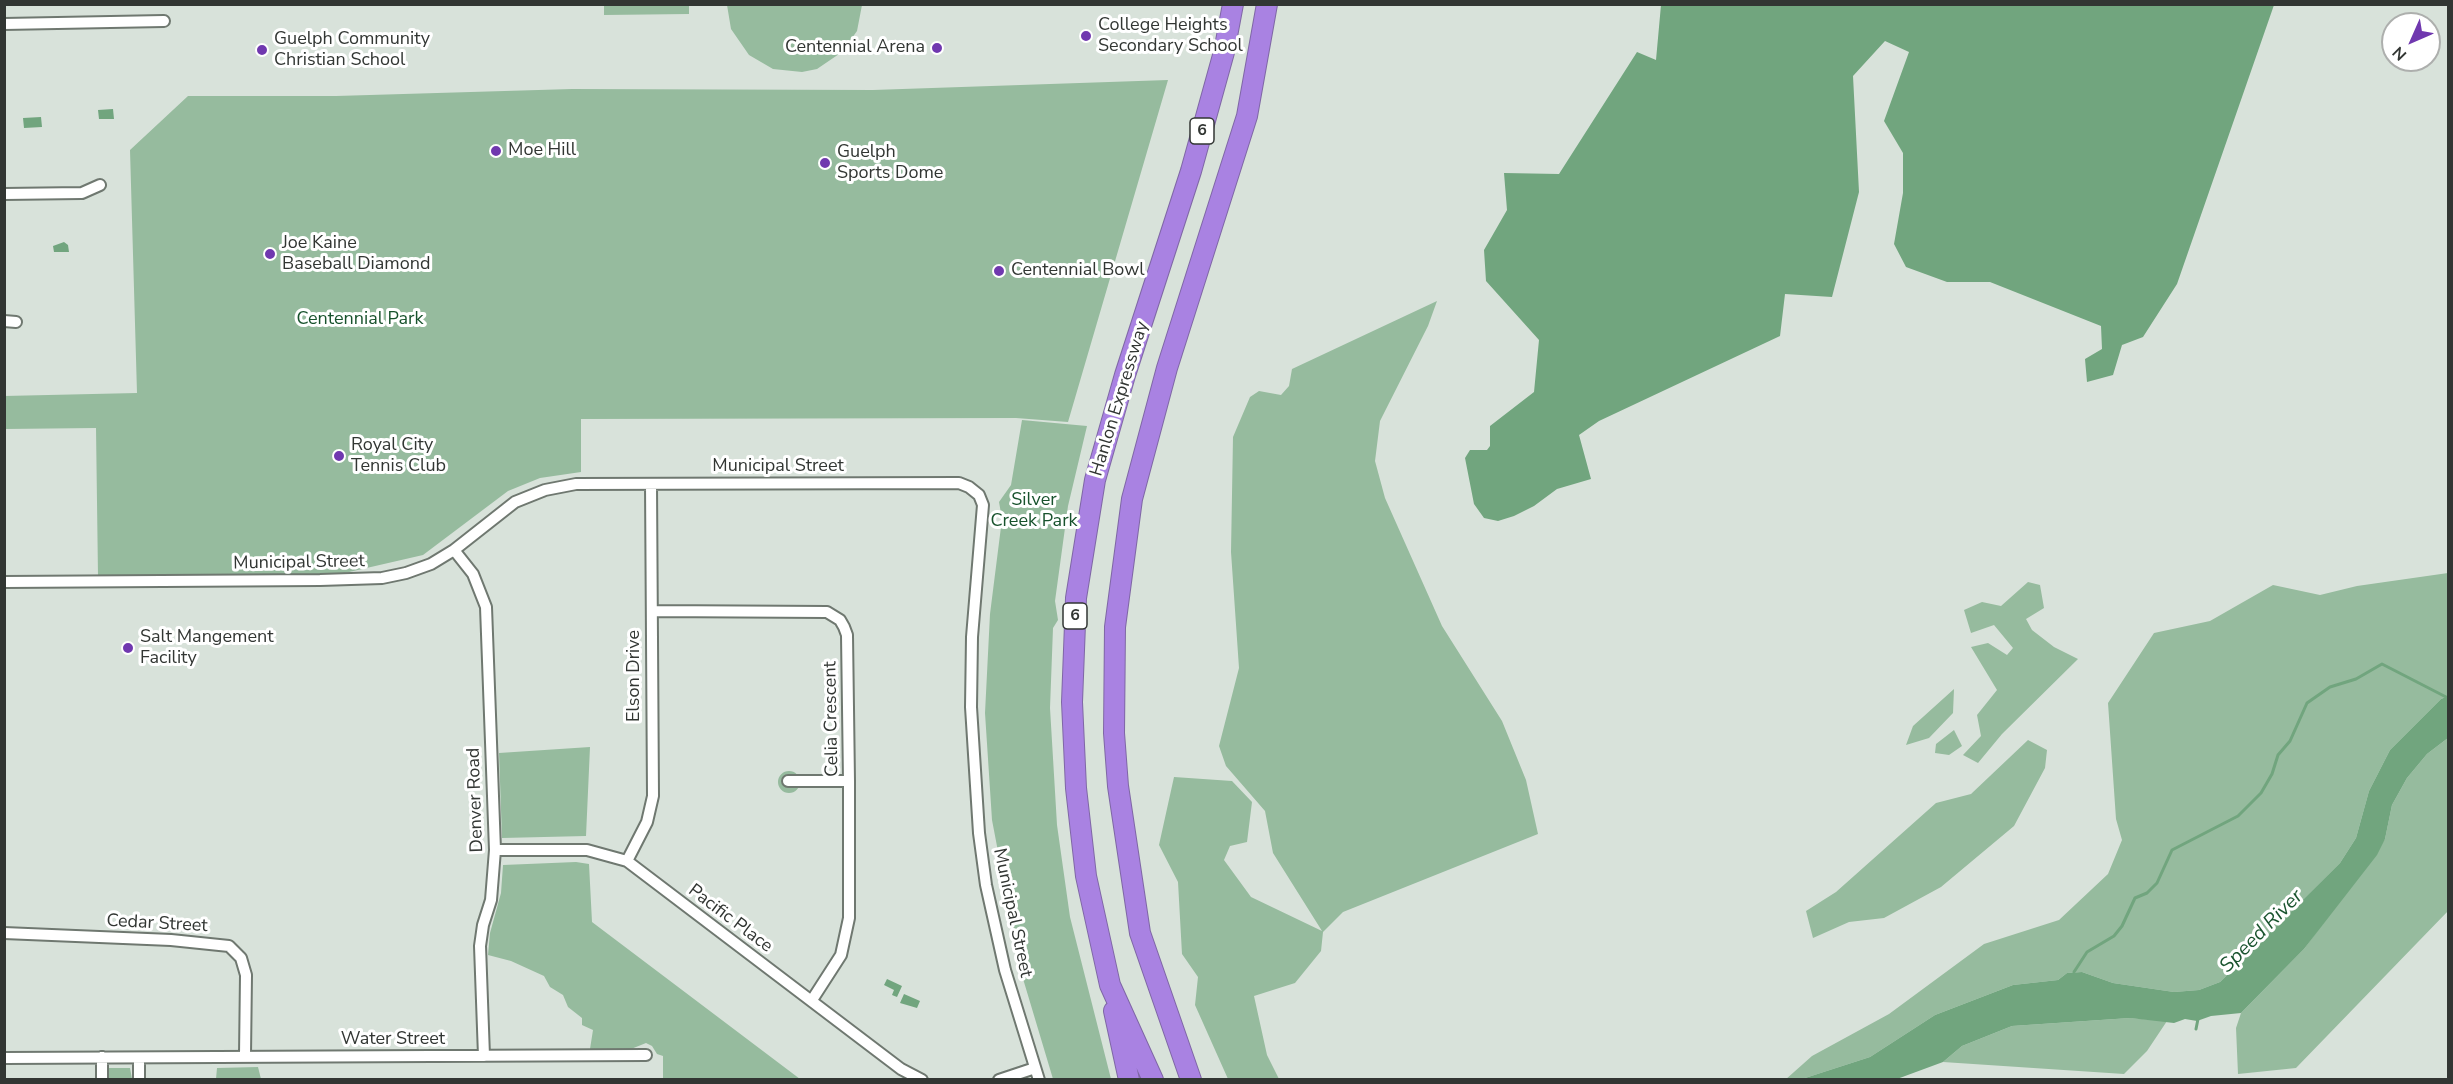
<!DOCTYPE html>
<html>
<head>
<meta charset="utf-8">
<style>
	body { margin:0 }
	#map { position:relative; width:2453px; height:1084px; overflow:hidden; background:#d8e2da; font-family:"Nunito Sans",sans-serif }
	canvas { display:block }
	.frame { position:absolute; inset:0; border:6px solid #323633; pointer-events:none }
	.north { position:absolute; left:2381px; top:12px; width:60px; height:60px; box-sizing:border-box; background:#fff; border:2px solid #adafad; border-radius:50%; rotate:225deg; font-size:16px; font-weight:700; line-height:24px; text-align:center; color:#323633 }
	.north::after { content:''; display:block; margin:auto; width:21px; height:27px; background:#7038af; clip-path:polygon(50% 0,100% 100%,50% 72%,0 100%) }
</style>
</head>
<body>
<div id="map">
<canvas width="2453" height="1084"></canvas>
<div class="frame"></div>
<div class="north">N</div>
</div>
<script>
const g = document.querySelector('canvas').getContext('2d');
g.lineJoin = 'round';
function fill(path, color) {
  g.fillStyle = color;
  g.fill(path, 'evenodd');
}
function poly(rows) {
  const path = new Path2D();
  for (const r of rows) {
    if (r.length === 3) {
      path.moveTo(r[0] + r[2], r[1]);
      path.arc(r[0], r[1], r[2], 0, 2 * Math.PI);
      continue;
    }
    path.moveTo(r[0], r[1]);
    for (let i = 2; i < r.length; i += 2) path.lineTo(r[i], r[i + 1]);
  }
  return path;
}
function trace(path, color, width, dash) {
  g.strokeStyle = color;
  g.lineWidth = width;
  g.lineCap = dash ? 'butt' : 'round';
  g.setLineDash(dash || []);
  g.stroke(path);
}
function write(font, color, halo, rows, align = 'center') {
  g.font = font + ' "Nunito Sans",sans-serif';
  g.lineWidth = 6;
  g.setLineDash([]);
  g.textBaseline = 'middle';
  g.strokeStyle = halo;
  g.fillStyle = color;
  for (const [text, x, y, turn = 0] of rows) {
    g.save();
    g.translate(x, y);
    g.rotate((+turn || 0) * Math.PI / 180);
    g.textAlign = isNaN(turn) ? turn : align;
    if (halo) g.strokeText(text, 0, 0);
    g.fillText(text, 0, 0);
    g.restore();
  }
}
fill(poly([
	[604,5,689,5,689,14,604,15],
	[727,5,862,4,862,5,857,31,842,52,817,69,802,72,773,69,749,55,731,29],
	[1168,80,1068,422,1016,418,581,419,581,472,540,478,508,491,423,555,297,584,98,576,96,428,5,429,4,396,137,393,130,150,188,96,336,96,572,89,873,90],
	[1437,301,1428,326,1380,421,1375,461,1385,498,1442,626,1502,721,1526,780,1538,834,1343,912,1323,932,1321,951,1295,983,1254,996,1267,1055,1279,1079,1228,1079,1195,1005,1198,977,1182,954,1178,882,1159,845,1174,777,1232,781,1252,802,1247,842,1230,846,1224,860,1251,897,1322,931,1273,853,1265,811,1226,766,1219,746,1239,668,1231,552,1233,437,1250,397,1259,391,1281,395,1289,386,1292,369],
	[1022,420,1087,426,1068,506,1055,601,1058,620,1053,628,1050,708,1057,825,1070,917,1111,1079,1053,1079,1021,972,992,820,985,713,990,614,1002,519,999,502,1011,485],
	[2448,573,2448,696,2441,699,2390,750,2369,791,2356,838,2340,863,2220,982,2199,990,2174,992,2113,983,2082,972,2067,973,2058,980,2013,985,1935,1015,1870,1057,1802,1079,1785,1080,1812,1056,1889,1014,1984,944,2059,920,2108,874,2122,840,2116,819,2108,703,2154,633,2210,621,2273,585,2320,595,2357,586],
	[2028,582,2040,585,2044,608,2026,619,2032,630,2054,647,2078,659,2002,734,1978,763,1963,755,1981,736,1977,715,1997,690,1971,647,1988,643,2007,655,2013,648,1994,625,1971,633,1964,610,1982,602,2001,606],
	[1954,689,1953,713,1929,738,1906,745,1913,726],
	[1954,730,1962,746,1949,755,1935,753,1936,744],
	[2448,738,2448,911,2296,1068,2238,1074,2236,1028,2241,1013,2304,949,2385,839,2392,805,2407,778,2427,754],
	[2028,740,2047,750,2045,768,2014,826,1941,887,1884,918,1849,922,1813,938,1806,911,1836,892,1936,803,1971,794],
	[590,747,586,836,502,838,499,753],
	[789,782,11],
	[576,862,589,864,592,922,800,1079,663,1079,663,1056,657,1054,652,1046,646,1043,631,1049,590,1049,593,1030,582,1025,582,1018,568,1007,563,995,550,987,544,976,511,961,488,955,490,933,501,893,503,865],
	[2130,1018,2167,1021,2147,1051,2124,1074,1943,1062,1962,1046,2012,1026],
	[258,1067,261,1079,216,1079,217,1068],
	[109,1068,130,1068,132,1079,109,1079]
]), '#96bb9e');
fill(poly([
	[1661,5,1661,4,2274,5,2177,284,2143,337,2122,345,2113,375,2087,382,2085,359,2102,349,2101,326,1990,282,1947,282,1906,267,1894,244,1903,193,1903,153,1884,121,1909,52,1885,41,1853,76,1859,192,1832,297,1785,294,1780,336,1599,421,1579,435,1591,479,1557,489,1534,506,1514,516,1498,521,1484,518,1474,504,1465,458,1470,450,1487,450,1490,446,1490,426,1534,392,1539,340,1486,281,1484,250,1507,210,1504,173,1559,174,1637,52,1656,60],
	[113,109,114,119,99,119,98,110],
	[41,117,42,127,24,128,23,118],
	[64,242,68,245,69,252,54,252,53,246],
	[2448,696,2448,738,2427,754,2407,778,2392,805,2385,839,2377,855,2304,949,2241,1013,2211,1016,2197,1021,2185,1019,2174,1023,2130,1018,2012,1026,1962,1046,1943,1062,1897,1079,1802,1079,1870,1057,1935,1015,2013,985,2058,980,2067,973,2082,972,2113,983,2174,992,2199,990,2220,982,2340,863,2356,838,2369,791,2390,750,2441,699],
	[887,979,902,986,897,997,892,995,894,990,884,985],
	[904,994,920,1001,917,1008,900,1003]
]), '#71a57e');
trace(poly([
	[2074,972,2087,952,2114,936,2122,926,2135,898,2147,893,2157,883,2172,850,2238,816,2261,793,2272,774,2278,755,2290,741,2307,703,2330,687,2356,679,2382,664,2448,698],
	[2196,1029,2198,1019]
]), '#71a57e', 3);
const street = poly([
	[4,24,164,21],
	[4,194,82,193,100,185],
	[4,321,16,322],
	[454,550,473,574,486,607,495,850,491,900,483,925,480,946,484,1056],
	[4,582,320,580,382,578,406,573,431,564,454,550,515,502,545,490,576,484,959,483,969,487,979,495,983,505,972,637,971,707,979,833,986,885,1005,970,1039,1080],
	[652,611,827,612,840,620,844,627,847,635,849,781,849,918,841,955,812,1000],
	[788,781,849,781],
	[495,850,587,850,627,861,901,1069,922,1080],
	[627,861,647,822,653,796,651,484],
	[4,933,171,940,229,946,241,958,246,975,245,1055],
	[4,1058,646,1055],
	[102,1080,102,1057],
	[139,1080,139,1058],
	[999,1080,1035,1068]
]);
const highway = poly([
	[1114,1011,1129,1080],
	[1153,1080,1110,985,1086,876,1076,788,1072,702,1076,598,1095,480,1125,375,1191,171,1224,52,1233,4],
	[1191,1080,1140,933,1118,786,1114,733,1115,627,1132,499,1167,368,1247,116,1267,4]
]);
trace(street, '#6f7870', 14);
trace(highway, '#7f67a5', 22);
trace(street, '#fff', 10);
trace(highway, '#a982e2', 20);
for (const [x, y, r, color] of [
	[1086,36,6,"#7038af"],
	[937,48,6,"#7038af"],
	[262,50,6,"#7038af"],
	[496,151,6,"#7038af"],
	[825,163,6,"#7038af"],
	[270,254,6,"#7038af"],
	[999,271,6,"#7038af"],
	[339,456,6,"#7038af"],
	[128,648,6,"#7038af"]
]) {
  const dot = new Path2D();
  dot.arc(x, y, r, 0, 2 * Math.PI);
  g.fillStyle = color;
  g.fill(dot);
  trace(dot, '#fff', 2);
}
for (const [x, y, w] of [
	[1202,131,24],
	[1075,616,24]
]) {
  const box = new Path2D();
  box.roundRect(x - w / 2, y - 13, w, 26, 4.5);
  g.fillStyle = '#fff';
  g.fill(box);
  trace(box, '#323633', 1.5);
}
write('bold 16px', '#323633', null, [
	["6",1202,131],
	["6",1075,616]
]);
write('18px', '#323633', '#fff', [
	["College Heights",1098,26],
	["Secondary School",1098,47],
	["Guelph Community",274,40],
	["Christian School",274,61],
	["Centennial Arena",925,48,"right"],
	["Moe Hill",508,151],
	["Guelph",837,153],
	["Sports Dome",837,174],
	["Joe Kaine",282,244],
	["Baseball Diamond",282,265],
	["Centennial Bowl",1011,271],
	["Royal City",351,446],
	["Tennis Club",351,467],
	["Salt Mangement",140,638],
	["Facility",140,659]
], 'left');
write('18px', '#17522c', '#fff', [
	["Centennial Park",360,320],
	["Silver",1034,501],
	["Creek Park",1034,522]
]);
write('18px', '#323633', '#fff', [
	["Hanlon Expressway",1120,399,-73],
	["Municipal Street",778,467],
	["Municipal Street",299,563,-1],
	["Elson Drive",635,676,-90],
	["Celia Crescent",832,719,-91],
	["Denver Road",476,800,-92],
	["Municipal Street",1012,913,78],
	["Pacific Place",730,919,37],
	["Cedar Street",157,924,3],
	["Water Street",393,1040]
]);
write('italic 20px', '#1a542f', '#fff', [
	["Speed River",2262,932,-45]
]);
</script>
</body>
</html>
